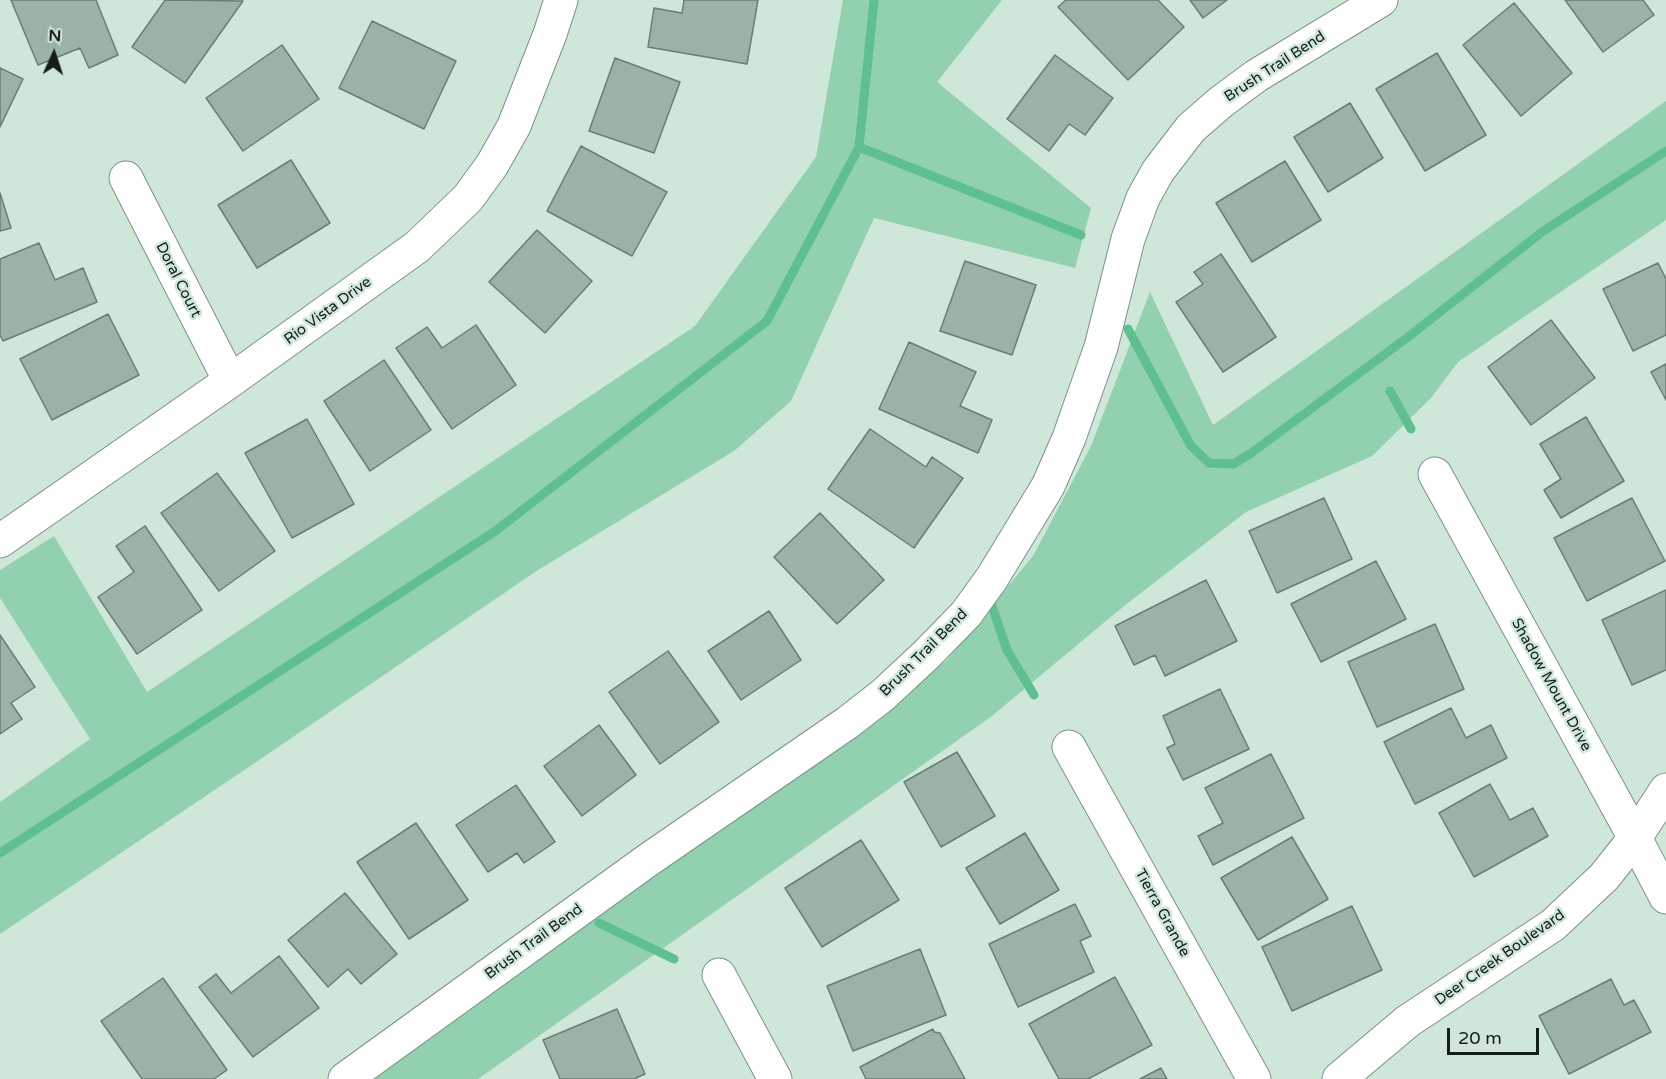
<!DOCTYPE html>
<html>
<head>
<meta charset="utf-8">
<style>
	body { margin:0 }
	#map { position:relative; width:1666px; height:1079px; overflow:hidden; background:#cee7d9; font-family:"Varela Round",sans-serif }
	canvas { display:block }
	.north { position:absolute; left:24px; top:24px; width:60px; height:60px; -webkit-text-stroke:4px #cee7d9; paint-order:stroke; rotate:3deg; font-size:16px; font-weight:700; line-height:24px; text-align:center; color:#151d19 }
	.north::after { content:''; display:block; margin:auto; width:21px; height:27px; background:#151d19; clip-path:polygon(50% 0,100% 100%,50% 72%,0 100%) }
	.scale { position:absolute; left:1447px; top:1028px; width:92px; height:27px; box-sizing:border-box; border:3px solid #151d19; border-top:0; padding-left:8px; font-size:18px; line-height:21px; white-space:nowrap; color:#151d19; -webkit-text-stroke:4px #cee7d9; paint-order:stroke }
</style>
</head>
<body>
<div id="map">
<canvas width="1666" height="1079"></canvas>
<div class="north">N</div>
<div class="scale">20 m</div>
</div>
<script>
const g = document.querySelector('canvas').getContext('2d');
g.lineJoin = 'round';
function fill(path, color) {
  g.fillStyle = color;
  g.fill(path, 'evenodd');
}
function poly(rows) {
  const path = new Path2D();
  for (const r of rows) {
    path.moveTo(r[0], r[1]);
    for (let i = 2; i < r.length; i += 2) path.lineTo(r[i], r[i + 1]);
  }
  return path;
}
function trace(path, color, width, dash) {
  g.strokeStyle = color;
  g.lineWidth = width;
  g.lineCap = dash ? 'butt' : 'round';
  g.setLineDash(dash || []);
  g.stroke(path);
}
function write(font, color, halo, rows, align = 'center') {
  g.font = font + ' "Varela Round",sans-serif';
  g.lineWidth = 5;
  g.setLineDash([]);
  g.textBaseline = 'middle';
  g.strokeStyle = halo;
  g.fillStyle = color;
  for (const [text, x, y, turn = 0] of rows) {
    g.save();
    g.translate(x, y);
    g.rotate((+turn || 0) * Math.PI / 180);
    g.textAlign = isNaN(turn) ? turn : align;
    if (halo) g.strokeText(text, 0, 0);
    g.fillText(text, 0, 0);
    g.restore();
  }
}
fill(poly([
	[843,0,1002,0,937,82,1091,208,1075,268,874,218,791,401,734,451,538,570,243,771,0,934,0,802,90,739,0,598,0,570,54,536,147,692,695,326,816,157],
	[1666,101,1666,220,1458,362,1431,398,1372,456,1246,512,1124,606,992,716,478,1079,366,1079,693,846,946,661,1033,556,1091,446,1150,292,1213,425]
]), '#92d1b0');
trace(poly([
	[859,147,1081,235],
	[1128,329,1191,446,1209,463,1233,464,1250,454,1408,337,1542,232,1666,151],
	[1390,391,1411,429],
	[992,606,1007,650,1034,695],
	[0,853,494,532,767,321,859,147,874,0],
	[599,923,674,959]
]), '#5ebf91', 9);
const building = poly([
	[11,0,96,0,118,55,89,68,80,48,38,65,11,0],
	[165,0,243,1,185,83,132,47,165,0],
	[684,0,758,0,747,64,648,47,654,8,682,13,684,0],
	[1066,0,1158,0,1184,27,1128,80,1058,7,1066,0],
	[1190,0,1227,0,1203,18,1190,0],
	[1565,0,1643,0,1654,15,1603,52,1565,0],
	[1514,3,1572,73,1521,116,1463,45,1514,3],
	[372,21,456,61,424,129,339,88,372,21],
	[282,45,319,99,243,151,206,98,282,45],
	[1437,53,1486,135,1425,171,1376,89,1437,53],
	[1055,55,1113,98,1085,135,1069,124,1049,151,1007,119,1055,55],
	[615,58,680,82,654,153,589,131,615,58],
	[0,68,23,79,0,127,0,68],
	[1350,103,1383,158,1328,192,1294,137,1350,103],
	[581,146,667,192,632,256,547,211,581,146],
	[291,160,330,223,257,268,218,205,291,160],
	[1285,161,1321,220,1252,262,1216,203,1285,161],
	[0,193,11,228,0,231,0,193],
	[537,230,592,281,545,333,489,282,537,230],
	[39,243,55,280,83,268,97,302,3,341,0,335,0,259,39,243],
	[1221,254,1276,337,1223,372,1176,302,1203,284,1194,272,1221,254],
	[965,261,1036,285,1012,355,940,331,965,261],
	[1658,263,1666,279,1666,335,1633,351,1603,289,1658,263],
	[108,314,139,375,52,420,20,359,108,314],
	[1551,320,1595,378,1531,425,1488,367,1551,320],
	[476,325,516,385,452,429,396,348,427,327,442,348,476,325],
	[909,342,976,372,960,406,992,420,978,453,879,409,909,342],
	[384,360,431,430,370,471,324,401,384,360],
	[1666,364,1666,400,1651,372,1666,364],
	[1586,417,1624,481,1561,518,1544,490,1561,479,1540,444,1586,417],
	[307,419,354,504,292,538,245,453,307,419],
	[870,429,926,467,932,457,963,478,914,548,828,489,870,429],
	[217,473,275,551,219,591,161,513,217,473],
	[1324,498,1352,559,1277,593,1249,531,1324,498],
	[1632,498,1665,561,1587,601,1554,538,1632,498],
	[820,513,884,580,837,624,774,557,820,513],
	[145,526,202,610,137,654,98,597,134,572,116,546,145,526],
	[1376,561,1406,619,1321,662,1291,604,1376,561],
	[1206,580,1237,641,1165,676,1155,655,1134,665,1115,626,1206,580],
	[1666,590,1666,670,1632,685,1602,620,1666,590],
	[769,611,801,660,741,700,708,651,769,611],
	[1435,624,1464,689,1377,727,1348,662,1435,624],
	[0,635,35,687,11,703,22,719,0,734,0,635],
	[668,651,719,722,660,764,609,692,668,651],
	[1220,689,1249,749,1183,780,1167,748,1175,744,1163,716,1220,689],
	[1451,708,1466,738,1491,725,1507,758,1415,804,1384,742,1451,708],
	[599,725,636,775,582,816,544,766,599,725],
	[957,752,995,816,941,847,904,782,957,752],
	[1271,754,1304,818,1213,865,1198,836,1223,823,1205,788,1271,754],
	[1490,784,1510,820,1533,808,1548,836,1474,877,1439,813,1490,784],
	[516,785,555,842,524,863,517,853,488,872,456,825,516,785],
	[416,823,468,900,409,939,357,862,416,823],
	[1025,833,1059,890,1000,924,966,868,1025,833],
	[1292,837,1328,899,1258,940,1221,878,1292,837],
	[861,840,899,900,822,947,785,888,861,840],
	[345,893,397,954,361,984,348,969,328,987,288,940,345,893],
	[1075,904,1091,936,1080,941,1094,972,1018,1007,989,944,1075,904],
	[1352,906,1382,970,1292,1011,1262,947,1352,906],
	[920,949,946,1015,853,1051,827,986,920,949],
	[279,956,319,1008,253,1057,199,987,216,974,231,993,279,956],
	[1115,977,1152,1045,1088,1079,1059,1079,1029,1024,1115,977],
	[163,978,227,1070,214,1079,142,1079,101,1021,163,978],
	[1611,979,1624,1005,1634,1000,1651,1032,1569,1074,1539,1016,1611,979],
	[617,1009,645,1074,634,1079,560,1079,543,1040,617,1009],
	[933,1029,934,1032,940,1033,965,1079,866,1079,860,1067,933,1029],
	[1161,1068,1167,1079,1140,1079,1161,1068]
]);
fill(building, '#9bb3a6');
trace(building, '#687f72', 1.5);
const minor = poly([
	[126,178,230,381],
	[1435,474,1635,838,1666,897],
	[0,541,230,381,417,247,468,198,492,165,514,126,550,34,561,0],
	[1069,747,1254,1079],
	[719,975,775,1079],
	[345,1079,648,860,847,723,883,695,926,655,966,614,992,578,1048,486,1069,438,1101,347,1128,239,1143,198,1158,171,1191,128,1221,102,1256,76,1381,0]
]);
const tertiary = poly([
	[1339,1079,1408,1021,1553,925,1604,877,1635,838,1666,790]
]);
trace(minor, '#7c9387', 35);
trace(tertiary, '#7c9387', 35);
trace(minor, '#fff', 33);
trace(tertiary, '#fff', 33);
write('15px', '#151d19', '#cee7d9', [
	["Brush Trail Bend",1275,67,-33],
	["Doral Court",178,280,63],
	["Rio Vista Drive",328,311,-36],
	["Brush Trail Bend",924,653,-45],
	["Shadow Mount Drive",1551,685,61],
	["Tierra Grande",1162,913,61],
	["Brush Trail Bend",534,942,-36],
	["Deer Creek Boulevard",1500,958,-35]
]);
</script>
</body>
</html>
